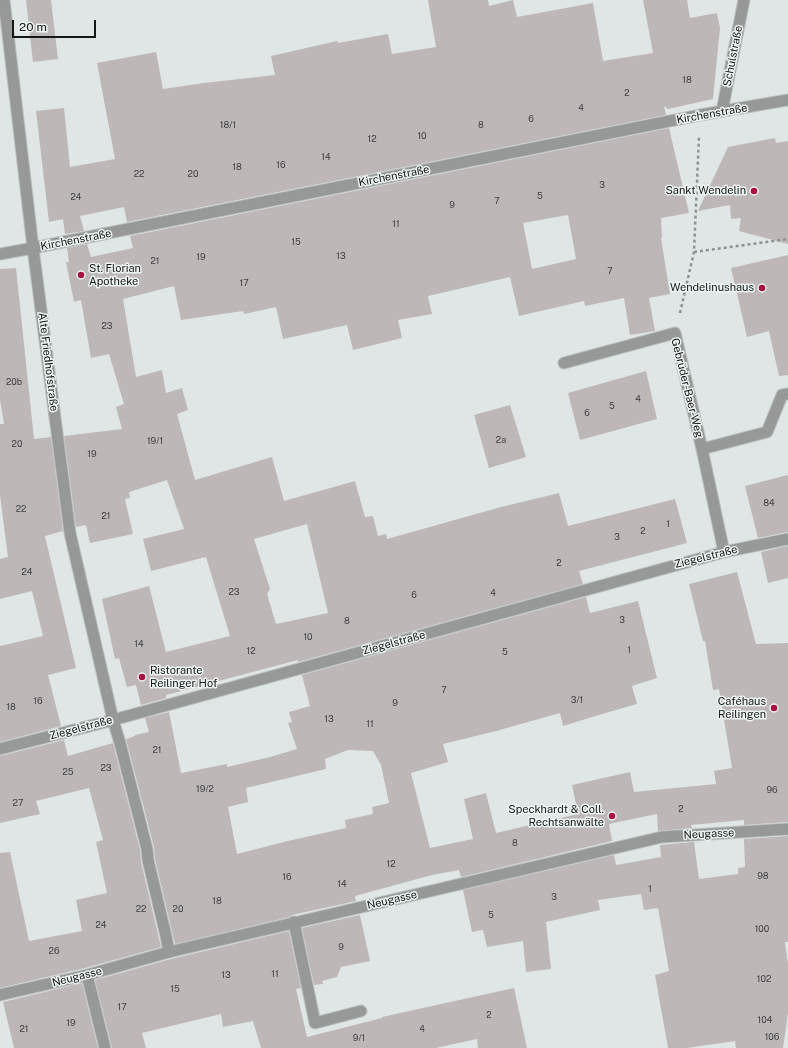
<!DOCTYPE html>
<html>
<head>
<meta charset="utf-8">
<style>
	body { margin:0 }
	#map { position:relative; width:788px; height:1048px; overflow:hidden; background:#e0e6e5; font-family:"Public Sans",sans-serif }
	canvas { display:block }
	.scale { position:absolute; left:12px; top:20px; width:84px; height:18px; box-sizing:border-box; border:2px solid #151717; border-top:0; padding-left:5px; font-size:12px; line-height:14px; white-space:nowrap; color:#151717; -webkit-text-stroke:3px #edf3f2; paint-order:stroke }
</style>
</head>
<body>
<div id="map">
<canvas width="788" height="1048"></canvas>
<div class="scale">20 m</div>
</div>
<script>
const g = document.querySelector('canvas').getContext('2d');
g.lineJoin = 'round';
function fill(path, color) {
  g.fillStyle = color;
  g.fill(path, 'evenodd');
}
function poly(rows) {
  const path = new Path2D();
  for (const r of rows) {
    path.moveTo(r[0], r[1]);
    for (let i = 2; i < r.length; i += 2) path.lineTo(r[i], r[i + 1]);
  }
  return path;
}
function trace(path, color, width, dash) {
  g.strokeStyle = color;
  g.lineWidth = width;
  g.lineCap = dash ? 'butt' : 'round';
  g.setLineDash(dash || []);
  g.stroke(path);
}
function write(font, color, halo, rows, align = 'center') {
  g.font = font + ' "Public Sans",sans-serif';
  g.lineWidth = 3;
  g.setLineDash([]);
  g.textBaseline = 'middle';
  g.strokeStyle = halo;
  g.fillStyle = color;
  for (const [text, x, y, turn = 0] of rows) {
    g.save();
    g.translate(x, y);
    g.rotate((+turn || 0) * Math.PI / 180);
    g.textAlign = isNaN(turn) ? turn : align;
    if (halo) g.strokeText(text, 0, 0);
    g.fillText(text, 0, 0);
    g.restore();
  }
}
fill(poly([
	[26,0,51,0,58,59,33,62],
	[428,0,488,0,489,6,513,0,517,17,593,3,603,61,653,53,643,0,687,0,690,18,717,13,720,28,713,99,668,109,664,106,666,115,127,222,124,207,80,216,84,231,65,234,63,219,49,222,36,111,64,108,70,167,115,159,97,63,156,52,163,89,204,83,275,75,271,56,337,41,338,43,388,34,392,54,436,47],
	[669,128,689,213,661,218,662,238,661,238,670,294,649,298,655,331,630,335,624,298,585,306,584,301,519,316,510,277,428,296,432,314,398,320,402,338,353,350,347,325,283,339,276,307,244,314,243,311,181,320,174,286,123,299,136,377,162,370,166,393,182,388,188,410,177,414,195,480,272,457,284,501,355,481,365,517,373,516,378,536,386,534,387,539,501,507,559,493,568,526,675,499,687,543,579,571,583,584,298,662,298,660,166,695,166,698,141,705,136,685,127,687,119,658,115,659,102,599,149,586,166,652,230,636,206,557,151,571,143,539,184,529,167,480,129,492,130,498,125,499,133,534,90,543,86,525,76,527,64,436,122,429,116,407,124,404,109,354,91,358,81,300,74,302,66,262,69,262,67,248,87,244,91,257,133,248,130,236],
	[568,215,576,259,532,269,523,223],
	[307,524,328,613,276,624,267,594,270,589,254,539],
	[775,138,776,143,788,141,788,244,739,231,741,218,731,219,730,205,698,211,728,147],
	[788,255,788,375,779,376,769,331,747,337,731,268],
	[16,268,34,439,51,437,63,531,45,536,76,668,48,675,61,726,0,742,0,646,43,636,32,591,0,599,0,559,8,557,0,495,0,424,4,424,0,400,0,269],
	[646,371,657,419,580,440,568,393],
	[510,405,526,457,489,468,474,415],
	[788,475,788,532,758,538,745,486],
	[788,546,788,578,768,583,761,552],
	[737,572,756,644,788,643,788,822,744,825,744,820,691,825,692,828,658,831,657,814,609,824,612,841,461,877,459,870,432,875,355,896,356,901,292,915,290,917,175,944,155,859,154,847,126,739,135,736,135,735,149,732,145,718,169,712,181,773,227,764,227,767,270,757,297,749,288,723,292,722,289,712,310,706,302,675,586,597,590,613,638,601,657,678,632,686,637,704,602,714,563,726,560,713,496,731,443,744,448,762,411,773,430,848,473,839,464,799,486,793,496,833,578,814,572,785,630,772,634,792,716,784,714,771,732,768,719,689,713,690,705,641,703,641,689,584],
	[348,750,373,751,381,765,389,803,372,807,373,814,345,820,346,828,288,841,237,854,228,807,248,802,246,788,326,769,325,759],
	[64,740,68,756,113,743,140,850,141,862,161,947,85,968,0,988,0,853,10,852,29,941,82,931,76,900,107,893,96,842,103,840,89,788,36,801,40,814,0,823,0,756],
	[788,836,788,942,785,942,788,965,788,1013,783,1048,736,1048,735,1041,687,1048,668,1048,655,975,669,971,658,908,644,910,641,894,598,900,600,910,546,922,551,969,526,972,523,941,487,947,483,930,472,932,463,890,614,855,616,865,661,857,660,845,694,842,699,879,738,874,738,868,745,867,744,839],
	[360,915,370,961,341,967,337,977,322,981,323,984,314,985,302,928],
	[289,931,301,988,296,989,307,1037,382,1018,382,1017,514,988,527,1048,478,1048,477,1039,436,1048,261,1048,253,1021,223,1027,221,1014,142,1033,146,1048,112,1048,95,980,171,959],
	[82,983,98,1048,14,1048,3,1002]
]), '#bdb7b8');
const service = poly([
	[564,363,675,333,702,449,724,552],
	[702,449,767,432,782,395,788,394],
	[113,720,120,743,147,849,148,860,166,936,169,952],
	[294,922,315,1023,361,1011]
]);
const minor = poly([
	[4,0,33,248,70,533,113,720],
	[722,111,744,0],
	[0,254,33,248,700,115,788,100],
	[0,749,113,720,724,552,788,539],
	[87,975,105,1048],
	[0,995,87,975,169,952,662,837,788,829]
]);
trace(service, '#bbc1c0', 13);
trace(minor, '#bbc1c0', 13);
trace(poly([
	[694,252,788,239],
	[680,313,694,252,699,136]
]), '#8d9191', 2.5, [3, 3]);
trace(service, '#979999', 11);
trace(minor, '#979999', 11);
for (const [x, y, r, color] of [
	[754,191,4,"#a81242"],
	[81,275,4,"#a81242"],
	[762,288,4,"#a81242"],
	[142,677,4,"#a81242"],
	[774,708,4,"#a81242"],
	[612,816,4,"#a81242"]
]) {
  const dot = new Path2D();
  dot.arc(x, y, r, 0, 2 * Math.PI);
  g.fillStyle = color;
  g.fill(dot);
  trace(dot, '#edf3f2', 1.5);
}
write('9px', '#3f3f3f', null, [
	["18",687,80],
	["2",627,93],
	["4",581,108],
	["6",531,119],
	["18/1",228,125],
	["8",481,125],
	["10",422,136],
	["12",372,139],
	["14",326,157],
	["16",281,165],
	["18",237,167],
	["22",139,174],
	["20",193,174],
	["3",602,185],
	["5",540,196],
	["24",76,197],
	["7",497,201],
	["9",452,205],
	["11",396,224],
	["15",296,242],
	["13",341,256],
	["19",201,257],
	["21",155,261],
	["7",610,271],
	["17",244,283],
	["23",107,326],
	["20b",14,382],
	["4",638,399],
	["5",612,406],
	["6",587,413],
	["2a",501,440],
	["19/1",155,441],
	["20",17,444],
	["19",92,454],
	["84",769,503],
	["22",21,509],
	["21",106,516],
	["1",668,524],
	["2",643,531],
	["3",617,537],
	["2",559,563],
	["24",27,572],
	["23",234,592],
	["4",493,593],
	["6",414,595],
	["3",622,620],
	["8",347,621],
	["10",308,637],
	["14",139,644],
	["1",629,650],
	["12",251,651],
	["5",505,652],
	["7",444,690],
	["3/1",577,700],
	["16",38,701],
	["9",395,703],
	["18",11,707],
	["13",329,719],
	["11",370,724],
	["21",157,750],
	["23",106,768],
	["25",68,772],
	["19/2",205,789],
	["96",772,790],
	["27",18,803],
	["2",681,809],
	["8",515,843],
	["12",391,864],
	["98",763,876],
	["16",287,877],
	["14",342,884],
	["1",650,889],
	["3",554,897],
	["18",217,901],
	["22",141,909],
	["20",178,909],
	["5",491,915],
	["24",101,925],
	["100",762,929],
	["9",341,947],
	["26",54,951],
	["11",275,974],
	["13",226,975],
	["102",764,979],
	["15",175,989],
	["17",122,1007],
	["2",489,1015],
	["104",765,1020],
	["19",71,1023],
	["21",24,1029],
	["4",422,1029],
	["106",772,1037],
	["9/1",359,1038]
]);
write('11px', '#151717', '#edf3f2', [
	["Schulstraße",733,56,-79],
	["Kirchenstraße",712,114,-10],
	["Kirchenstraße",394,176,-11],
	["Kirchenstraße",76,240,-11],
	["Alte Friedhofstraße",48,362,83],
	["Gebrüder-Baer-Weg",687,388,76],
	["Ziegelstraße",706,557,-14],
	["Ziegelstraße",394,643,-15],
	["Ziegelstraße",81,728,-15],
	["Neugasse",709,834,-3],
	["Neugasse",392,900,-13],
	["Neugasse",77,977,-14]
]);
write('11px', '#151717', '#edf3f2', [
	["Sankt Wendelin",746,191],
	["St. Florian",89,269,"left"],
	["Apotheke",89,282,"left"],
	["Wendelinushaus",754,288],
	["Ristorante",150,671,"left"],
	["Reilinger Hof",150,684,"left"],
	["Caféhaus",766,702],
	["Reilingen",766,715],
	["Speckhardt & Coll.",604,810],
	["Rechtsanwälte",604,823]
], 'right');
</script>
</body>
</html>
